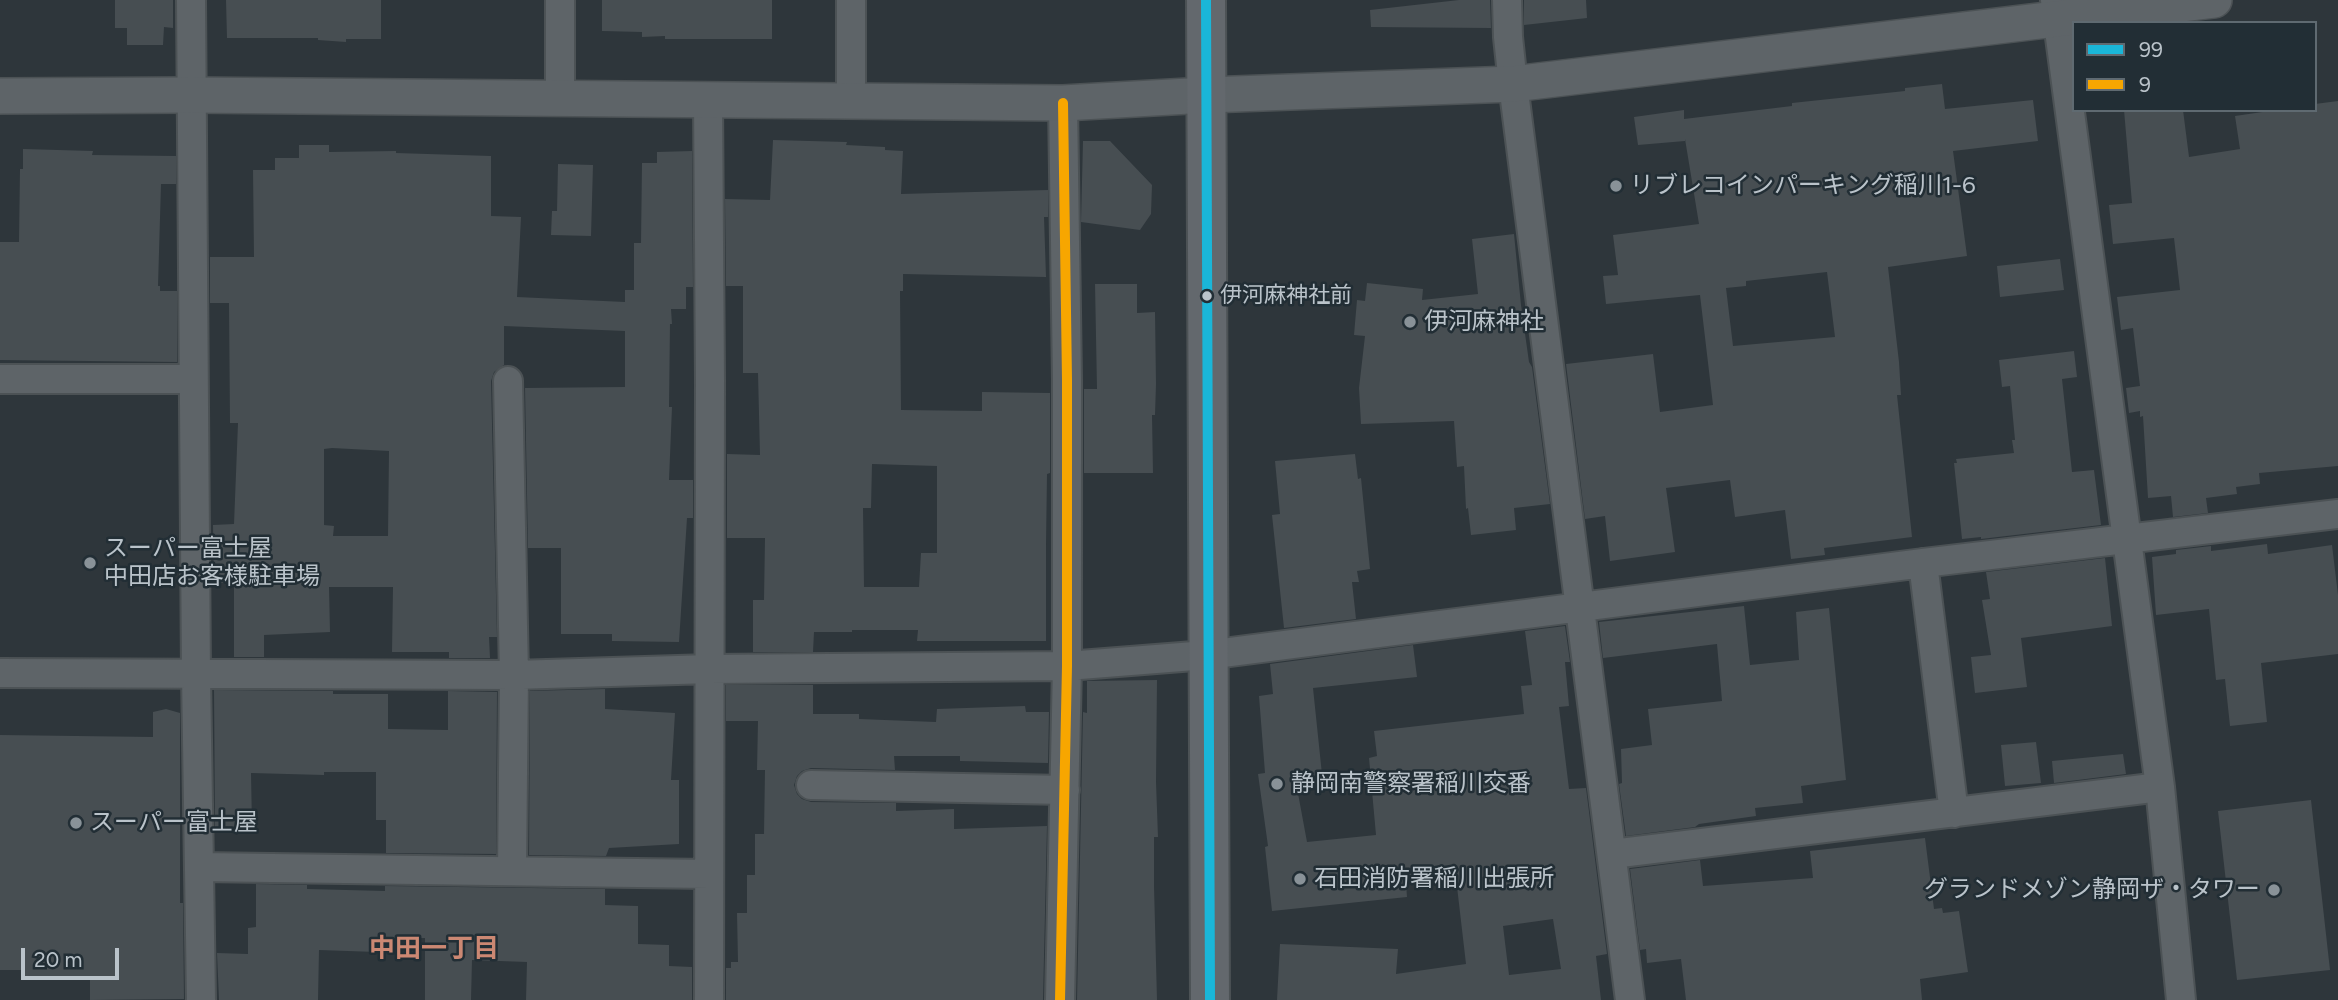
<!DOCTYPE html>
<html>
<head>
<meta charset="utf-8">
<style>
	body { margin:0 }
	#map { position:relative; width:2338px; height:1000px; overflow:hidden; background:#2e363b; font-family:Figtree,sans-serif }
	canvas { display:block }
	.legend { position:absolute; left:2072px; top:21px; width:245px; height:91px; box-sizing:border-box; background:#222e35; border:2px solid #5f6a71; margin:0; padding:9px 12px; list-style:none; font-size:21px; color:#bac3ca }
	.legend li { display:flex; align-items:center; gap:14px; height:35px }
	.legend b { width:35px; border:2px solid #5f6a71 }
	.scale { position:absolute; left:21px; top:948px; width:98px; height:32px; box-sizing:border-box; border:4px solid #bac3ca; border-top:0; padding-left:9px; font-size:21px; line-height:24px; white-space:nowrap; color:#bac3ca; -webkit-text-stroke:5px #222e35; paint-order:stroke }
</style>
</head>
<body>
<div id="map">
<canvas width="2338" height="1000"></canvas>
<ul class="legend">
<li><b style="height:9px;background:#1ab6d8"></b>99</li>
<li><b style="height:9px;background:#f7a600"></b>9</li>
</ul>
<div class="scale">20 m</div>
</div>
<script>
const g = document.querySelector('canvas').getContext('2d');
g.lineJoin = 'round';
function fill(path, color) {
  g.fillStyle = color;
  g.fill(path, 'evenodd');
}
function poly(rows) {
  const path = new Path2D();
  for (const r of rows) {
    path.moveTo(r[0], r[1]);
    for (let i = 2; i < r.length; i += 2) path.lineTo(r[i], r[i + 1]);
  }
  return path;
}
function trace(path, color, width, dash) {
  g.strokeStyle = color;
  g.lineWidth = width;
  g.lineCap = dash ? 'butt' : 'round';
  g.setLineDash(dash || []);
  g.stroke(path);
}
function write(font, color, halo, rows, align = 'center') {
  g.font = font + ' Figtree,"Noto Sans JP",sans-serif';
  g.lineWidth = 5;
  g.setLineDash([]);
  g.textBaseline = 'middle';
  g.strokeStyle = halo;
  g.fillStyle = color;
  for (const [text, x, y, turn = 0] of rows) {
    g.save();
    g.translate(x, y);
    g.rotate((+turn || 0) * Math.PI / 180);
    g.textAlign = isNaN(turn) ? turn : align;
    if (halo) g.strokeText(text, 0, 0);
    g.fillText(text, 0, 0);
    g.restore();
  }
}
fill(poly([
	[115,0,173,0,173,28,164,27,163,45,127,45,127,28,115,28],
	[226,0,381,0,381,39,346,39,346,42,318,40,318,38,227,38],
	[602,0,772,0,772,39,665,39,665,36,642,37,642,32,602,31],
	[1459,0,1490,0,1491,28,1371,27,1370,10],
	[1524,0,1586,0,1587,18,1524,25],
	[1942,84,1945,109,2033,100,2038,141,1953,151,1967,256,1888,267,1899,362,1901,395,1897,395,1912,537,1824,548,1825,555,1791,559,1785,510,1735,517,1730,480,1666,488,1675,552,1610,561,1605,516,1585,519,1566,364,1653,354,1660,412,1713,405,1700,295,1606,304,1603,276,1618,275,1613,235,1699,224,1685,139,1685,141,1638,145,1634,117,1684,110,1684,119,1792,106,1792,103,1905,91,1905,88],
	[1827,272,1835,337,1733,346,1726,288,1746,286,1746,281],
	[2338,101,2338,466,2259,473,2260,484,2236,487,2237,494,2206,498,2208,513,2173,517,2171,496,2148,498,2143,416,2140,417,2140,411,2129,413,2126,388,2140,386,2133,328,2121,330,2117,297,2180,290,2174,238,2113,244,2109,205,2132,203,2124,110,2183,110,2189,157,2240,149,2235,116,2276,110,2315,110,2315,104],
	[773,140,847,142,846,145,885,147,885,150,903,151,901,194,1048,190,1048,217,1044,217,1046,277,903,274,903,291,900,291,901,410,982,411,982,392,1050,393,1050,473,1047,474,1046,545,1046,641,917,641,918,630,852,630,852,632,814,632,813,652,753,652,753,600,764,600,765,538,727,538,727,454,760,455,758,373,743,373,743,286,726,286,725,199,770,200],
	[872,464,937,466,937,553,921,553,919,587,864,587,863,508,871,508],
	[1083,141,1110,141,1152,185,1151,214,1140,230,1081,222],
	[299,145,329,145,329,152,396,151,396,153,491,156,491,216,521,217,517,297,625,302,625,290,634,290,634,243,641,243,642,163,657,163,657,152,692,151,693,287,686,287,686,309,671,309,672,324,670,324,669,407,672,407,669,480,693,480,693,518,687,518,679,642,612,641,612,634,561,634,561,548,528,548,525,388,625,387,625,331,504,326,504,365,494,372,491,381,497,637,489,637,490,658,449,658,449,652,392,652,393,587,329,587,330,632,264,635,264,657,234,657,234,582,214,583,213,525,234,524,238,423,230,423,229,303,210,303,210,257,254,257,253,170,275,170,275,158,299,158],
	[332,448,389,451,388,536,333,536,334,526,324,525,324,449],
	[23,149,93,151,92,155,176,156,176,184,161,184,158,286,160,286,160,291,177,291,177,362,0,360,0,242,19,242,20,169,23,169],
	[558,164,593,165,591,236,551,235,552,211,557,211],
	[1514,234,1521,305,1529,362,1532,367,1550,504,1514,508,1516,530,1471,535,1468,508,1466,509,1464,466,1457,467,1454,421,1361,424,1359,388,1365,336,1354,335,1357,300,1365,301,1367,283,1423,289,1422,300,1478,294,1472,239],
	[2060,259,2064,290,2000,297,1997,266],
	[1095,284,1137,284,1137,313,1155,312,1156,384,1155,415,1152,415,1153,473,1084,473,1084,389,1097,389],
	[2074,351,2077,377,2062,379,2072,472,2094,470,2101,525,1981,539,1981,537,1962,539,1954,463,1957,463,1956,459,2014,453,2012,440,2015,440,2010,386,2002,387,1999,360],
	[1355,454,1358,479,1361,478,1370,569,1357,571,1359,582,1352,582,1356,619,1284,628,1272,515,1280,514,1275,461],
	[2267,544,2268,554,2332,545,2338,595,2338,654,2261,663,2267,722,2230,726,2225,679,2216,680,2209,609,2156,615,2152,557,2176,554,2176,550,2211,546,2211,551],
	[2105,558,2112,626,2021,638,2027,687,1975,693,1971,657,1991,655,1982,600,1990,599,1986,572],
	[1744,606,1750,665,1799,660,1796,612,1829,608,1846,780,1801,786,1803,803,1755,808,1756,816,1699,824,1695,827,1626,836,1619,784,1622,783,1621,749,1652,745,1648,709,1722,701,1717,644,1603,658,1599,622],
	[1565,626,1570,662,1565,662,1569,706,1559,707,1569,789,1586,788,1607,954,1596,956,1601,1000,1277,1000,1280,944,1398,949,1396,974,1466,964,1456,878,1406,883,1407,897,1272,911,1265,847,1268,846,1258,774,1265,773,1259,696,1273,694,1270,664,1413,645,1417,677,1313,688,1323,784,1297,788,1307,842,1376,835,1369,758,1377,756,1374,731,1524,714,1521,686,1532,685,1525,631],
	[1553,919,1561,969,1509,975,1503,926],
	[1157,680,1156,782,1158,837,1154,837,1154,886,1157,1000,1077,1000,1083,712,1087,713,1087,681],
	[726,685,813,685,813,714,859,714,859,719,936,722,937,709,1025,706,1026,712,1049,712,1048,763,960,761,960,756,894,756,895,770,811,768,802,771,797,776,794,785,797,794,802,799,811,802,896,803,896,811,954,809,954,829,1047,826,1043,1000,726,1000,726,968,731,968,731,962,738,962,737,913,747,913,747,875,755,875,755,834,764,834,765,770,757,770,758,721,726,721],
	[605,689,605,709,675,713,671,780,679,780,679,844,609,848,606,856,529,855,530,691],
	[214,690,333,691,333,694,388,694,388,729,448,730,448,691,497,692,496,854,386,853,386,820,376,820,376,772,324,772,324,775,251,773,252,826,215,827],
	[166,709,180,713,180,903,183,903,184,999,90,1000,90,979,22,977,22,970,0,970,0,735,153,737,153,712],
	[2036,742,2041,783,2005,786,2001,745],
	[2123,754,2126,774,2054,783,2052,761],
	[2311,800,2330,970,2237,980,2218,811],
	[1925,838,1934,909,1942,908,1943,913,1959,911,1968,972,1920,979,1922,1000,1686,1000,1681,959,1647,963,1646,949,1640,950,1630,869,1700,860,1703,886,1813,878,1810,851],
	[256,884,307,885,307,889,385,891,385,886,605,889,605,905,638,906,638,944,669,945,669,966,692,967,692,1000,526,1000,527,962,472,960,471,1000,425,1000,425,938,376,939,376,952,319,950,318,1000,219,1000,217,953,248,954,248,928,256,927]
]), '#474e52');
const minor = poly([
	[191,0,196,674,201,1000],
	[851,0,851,101],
	[1507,0,1508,37,1513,84,1630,1000],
	[2055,0,2160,787,2181,1000],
	[560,98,560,0],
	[708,99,710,382,709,1000],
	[0,379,193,379],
	[508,381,514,675,512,870],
	[1923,563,1954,813],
	[0,673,514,675,710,669,1067,666,1207,655,1923,563,2338,514],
	[811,785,1065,790],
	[1612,854,2160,787],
	[199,867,709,874],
	[1060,1000,1067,666,1067,380,1063,103]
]);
const tertiary = poly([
	[0,96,191,95,1063,103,1207,95,1513,84,2214,0]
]);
const secondary = poly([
	[1206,0,1210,1000]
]);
trace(minor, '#4c5255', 32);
trace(tertiary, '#4c5255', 38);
trace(secondary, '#4c5255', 42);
trace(minor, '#5e6468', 28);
trace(tertiary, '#5e6468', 35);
trace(secondary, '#63686d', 38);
trace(poly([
	[1206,0,1210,1000]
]), '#1ab6d8', 10);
trace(poly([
	[1060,1000,1067,666,1067,380,1063,103]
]), '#f7a600', 10);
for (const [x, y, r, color] of [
	[1616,186,7,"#899298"],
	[1207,296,6,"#bac3ca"],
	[1410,322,7,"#899298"],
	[90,563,7,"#899298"],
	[1277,784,7,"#899298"],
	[76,823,7,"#899298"],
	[1300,879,7,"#899298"],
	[2274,890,7,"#899298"]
]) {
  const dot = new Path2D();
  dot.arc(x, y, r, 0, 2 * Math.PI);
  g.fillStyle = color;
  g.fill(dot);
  trace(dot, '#222e35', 2.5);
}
write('22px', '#bac3ca', '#222e35', [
	["伊河麻神社前",1220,296]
], 'left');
write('24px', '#bac3ca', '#222e35', [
	["リブレコインパーキング稲川1-6",1630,186],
	["伊河麻神社",1424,322],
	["スーパー富士屋",104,549],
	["中田店お客様駐車場",104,577],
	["静岡南警察署稲川交番",1291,784],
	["スーパー富士屋",90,823],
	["石田消防署稲川出張所",1314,879],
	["グランドメゾン静岡ザ・タワー",2260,890,"right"]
], 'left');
write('bold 26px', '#cc8873', '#222e35', [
	["中田一丁目",434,949]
]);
</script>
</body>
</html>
